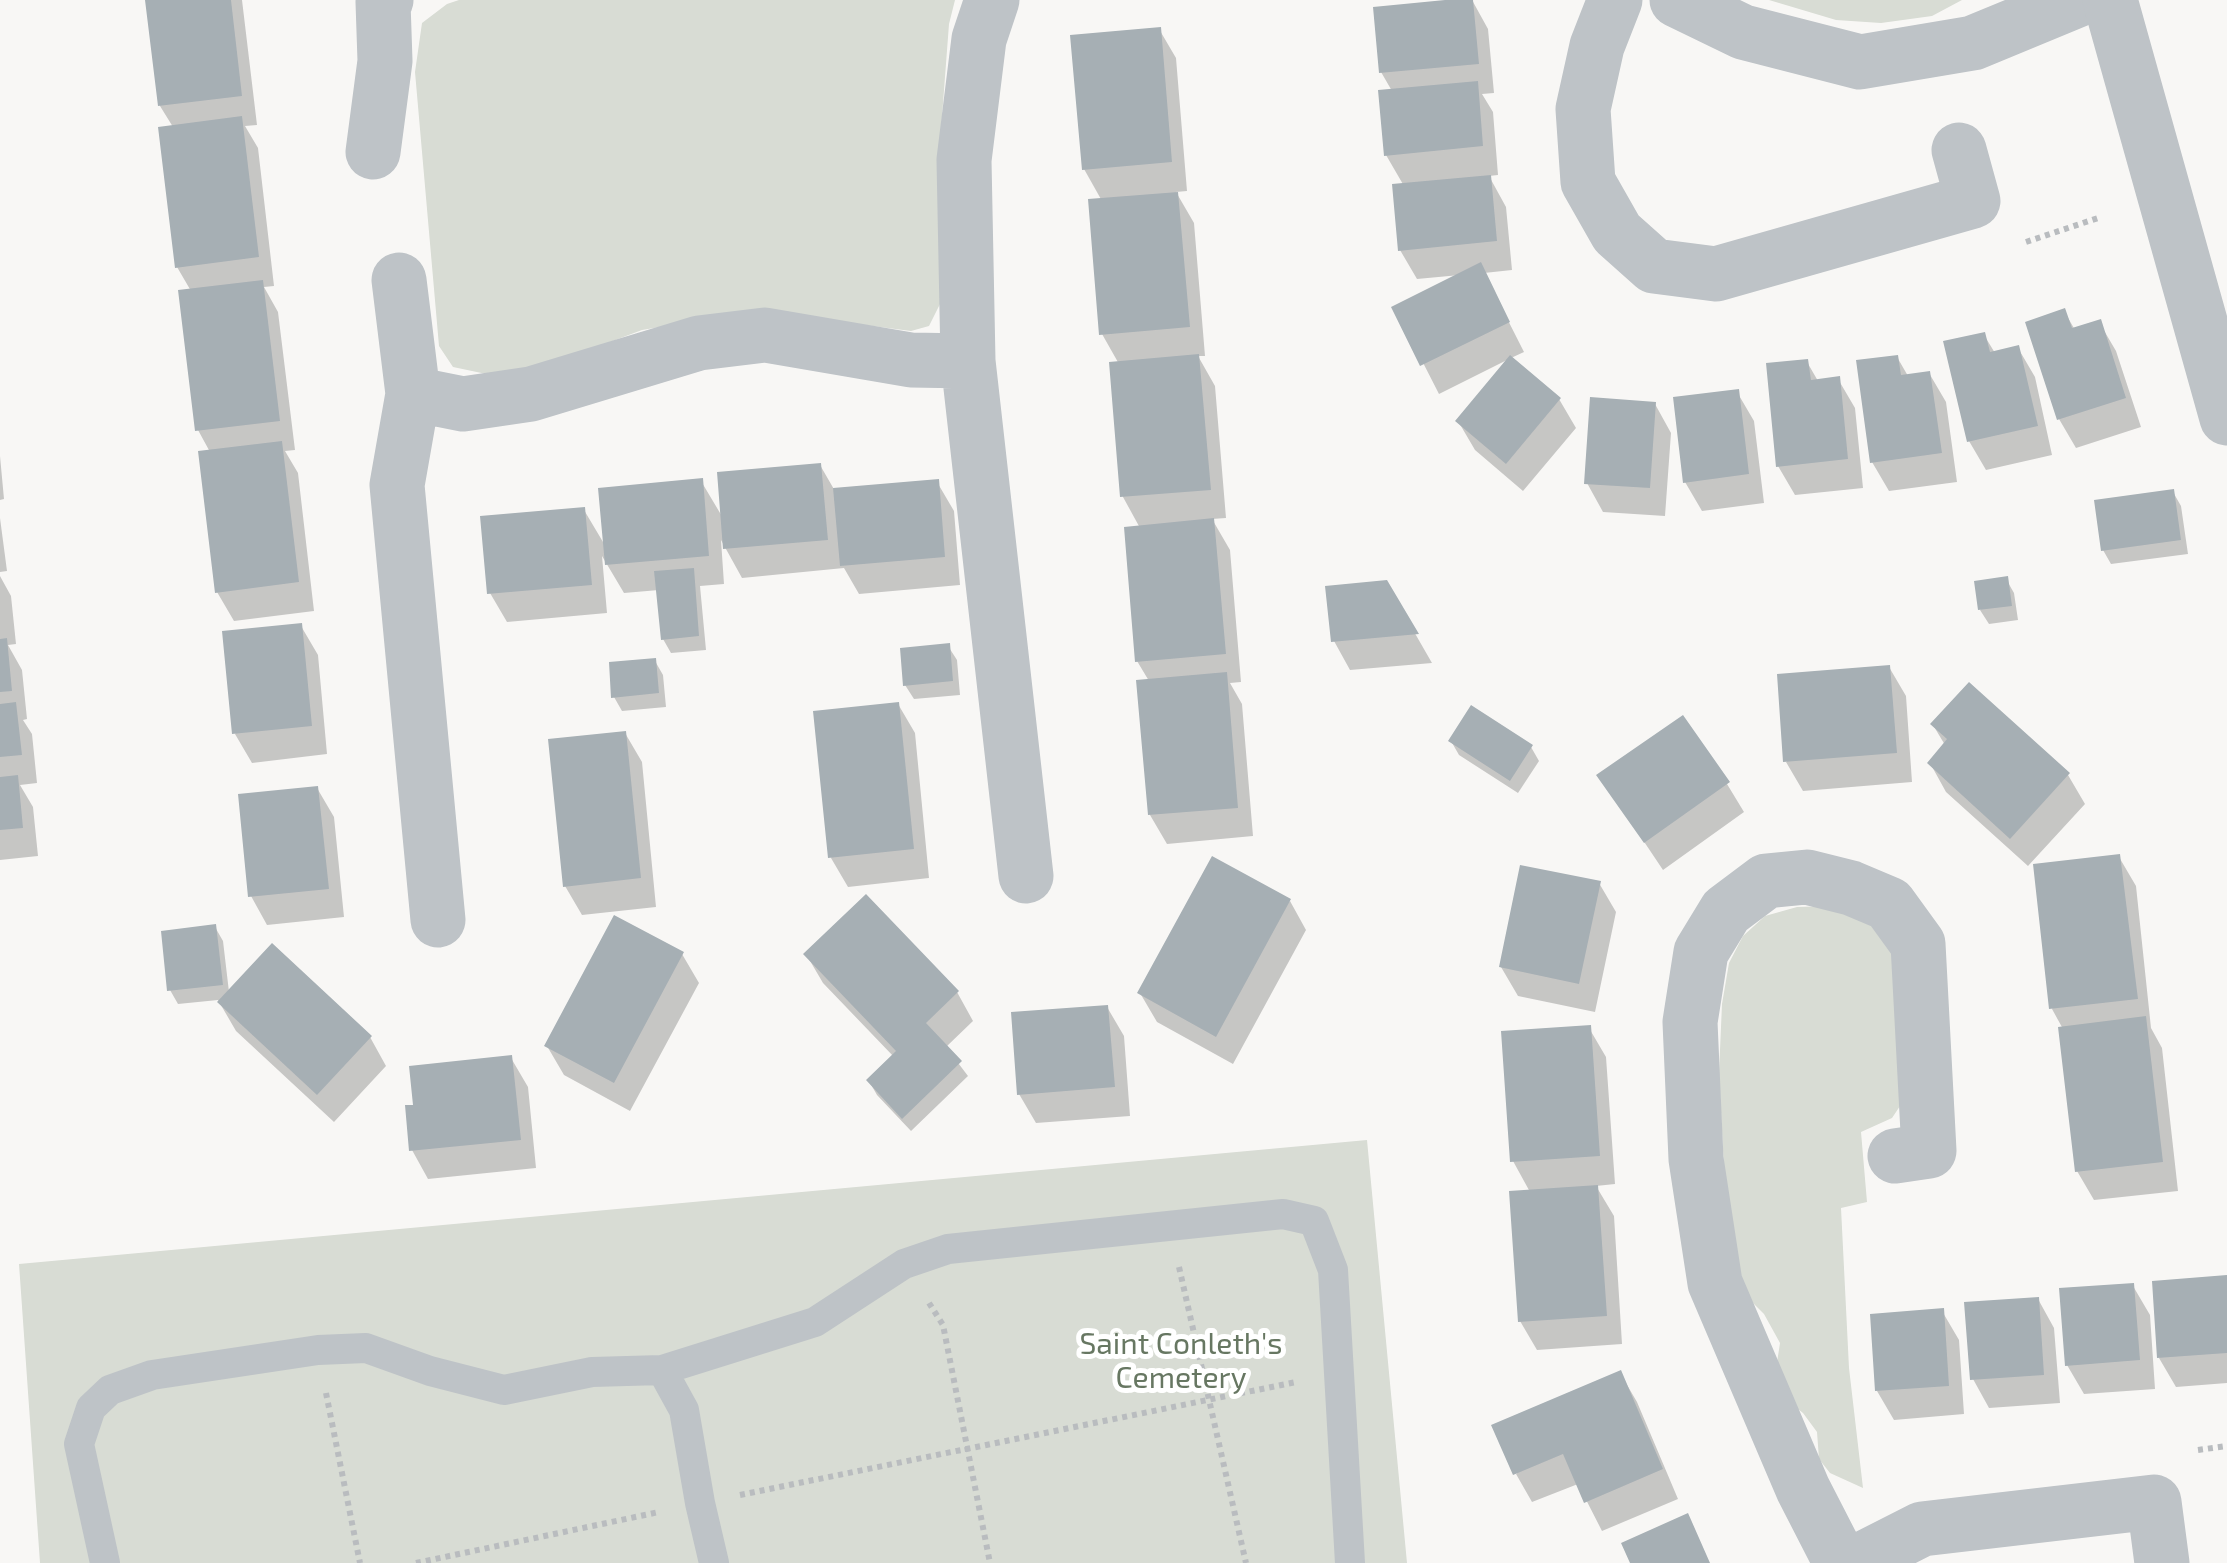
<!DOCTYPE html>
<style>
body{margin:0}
canvas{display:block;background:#f8f7f5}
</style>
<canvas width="2227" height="1563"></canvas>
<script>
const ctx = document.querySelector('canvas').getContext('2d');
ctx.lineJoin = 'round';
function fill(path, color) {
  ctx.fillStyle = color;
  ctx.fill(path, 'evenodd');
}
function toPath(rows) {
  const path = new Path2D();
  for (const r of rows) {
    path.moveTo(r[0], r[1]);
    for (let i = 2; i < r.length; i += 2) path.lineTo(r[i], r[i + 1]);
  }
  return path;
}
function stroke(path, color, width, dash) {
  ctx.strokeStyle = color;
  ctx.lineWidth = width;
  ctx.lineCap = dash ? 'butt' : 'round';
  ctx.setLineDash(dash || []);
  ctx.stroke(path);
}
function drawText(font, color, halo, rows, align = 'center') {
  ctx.font = font + ' "Exo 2",sans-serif';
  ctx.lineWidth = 10;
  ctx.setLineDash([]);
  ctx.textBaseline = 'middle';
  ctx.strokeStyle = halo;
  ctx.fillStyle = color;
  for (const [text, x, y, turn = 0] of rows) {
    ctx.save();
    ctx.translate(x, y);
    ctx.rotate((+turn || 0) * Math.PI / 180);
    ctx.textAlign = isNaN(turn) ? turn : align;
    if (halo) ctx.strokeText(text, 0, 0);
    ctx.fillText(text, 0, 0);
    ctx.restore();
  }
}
fill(toPath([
 [459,0,955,0,949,24,939,156,942,300,929,326,911,331,756,311,642,330,546,366,491,375,453,367,439,346,415,72,422,23,447,4],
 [1769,0,1962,0,1932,16,1881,23,1836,20],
 [1831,906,1868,921,1903,967,1904,1100,1892,1118,1861,1132,1867,1202,1841,1208,1849,1368,1863,1488,1830,1473,1819,1459,1817,1432,1803,1413,1788,1401,1776,1369,1780,1343,1764,1314,1747,1297,1740,1283,1725,1189,1719,1073,1722,1004,1729,963,1743,936,1765,916,1797,907],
 [1367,1140,1407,1563,40,1563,19,1264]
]), '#d8dcd4');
fill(toPath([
 [147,0,242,0,257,125,245,126,258,148,274,286,264,287,278,312,295,450,285,451,298,473,314,611,234,621,217,592,210,452,198,430,191,291,177,267,173,127,160,106],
 [1472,0,1488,29,1494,93,1482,94,1493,112,1498,175,1489,176,1506,207,1512,270,1484,273,1524,352,1511,358,1559,399,1576,428,1523,491,1475,450,1458,421,1511,358,1439,394,1395,308,1460,275,1417,279,1400,250,1404,186,1386,155,1392,91,1381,72],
 [1159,29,1176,58,1187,191,1176,192,1194,223,1205,356,1198,356,1215,386,1226,518,1212,519,1230,550,1241,682,1230,683,1242,704,1253,836,1167,844,1150,815,1149,681,1137,661,1140,528,1123,497,1119,364,1102,334,1102,201,1084,169],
 [2064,311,2075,330,2099,322,2116,351,2141,427,2076,448,2059,419],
 [1984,335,1995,353,2018,348,2035,377,2052,455,1986,470,1969,441],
 [1897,357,1908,376,1929,373,1946,402,1957,482,1889,491,1872,462],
 [1807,362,1818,381,1838,379,1855,408,1863,488,1795,495,1778,466],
 [1737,392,1754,421,1764,503,1702,511,1685,482],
 [1655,404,1671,433,1665,516,1603,512,1587,483],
 [0,456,4,499,0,500],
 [820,465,835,491,937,482,954,511,960,585,859,594,844,568,742,578,721,540,724,584,700,586,706,650,671,653,663,639,659,590,624,593,602,556,607,613,507,622,490,593,584,510,606,547,701,481,723,518],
 [2173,492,2181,506,2188,554,2111,564,2103,550],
 [0,518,7,571,0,572],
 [0,576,11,596,16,644,8,645,22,670,27,719,23,720,32,734,37,783,20,785,33,807,38,856,0,860],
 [2006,579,2014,593,2018,620,1989,624,1980,610],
 [1386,583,1432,663,1350,670,1334,641],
 [301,626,318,655,327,754,252,763,235,734],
 [948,646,957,660,960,695,914,699,905,685],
 [655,661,663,675,666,707,622,711,614,697],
 [1889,667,1906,696,1912,782,1803,791,1786,762],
 [1969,685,2068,775,2085,804,2028,866,1946,792,1930,763,1945,745,1933,725],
 [898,704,915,733,929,878,848,887,831,858],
 [625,733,642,762,656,907,582,915,565,886],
 [1451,741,1531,747,1539,761,1518,793,1459,755],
 [1600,776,1727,784,1744,812,1663,870],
 [317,788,334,817,344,917,267,925,251,896],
 [2119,857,2136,886,2151,1028,2162,1048,2178,1191,2094,1200,2077,1171,2063,1029,2052,1009],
 [1599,883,1616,912,1595,1012,1518,996,1501,967],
 [1290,901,1306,930,1233,1064,1157,1022,1140,993],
 [215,927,223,941,229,992,370,1037,386,1066,334,1122,236,1031,218,1000,178,1004,170,990],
 [682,954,699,983,630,1111,564,1075,547,1046],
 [806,954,957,992,973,1021,946,1047,968,1076,911,1131,877,1095,869,1081,894,1057,823,983],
 [1107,1007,1124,1036,1130,1116,1036,1123,1019,1094],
 [1589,1028,1606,1057,1615,1184,1596,1186,1614,1216,1622,1344,1537,1350,1520,1321,1530,1192,1513,1161],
 [511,1058,528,1087,536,1168,428,1179,412,1150],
 [2227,1281,2227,1383,2176,1387,2159,1358],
 [2133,1286,2150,1315,2155,1389,2084,1394,2067,1365],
 [2038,1299,2054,1328,2060,1403,1989,1408,1973,1379],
 [1942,1311,1959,1340,1964,1414,1894,1420,1877,1391],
 [1620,1373,1637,1402,1678,1499,1602,1531,1578,1484,1532,1502,1516,1474]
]), '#0003');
fill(toPath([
 [145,0,231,0,242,96,158,106],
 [1445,0,1473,0,1479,64,1379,73,1373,7],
 [1161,27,1172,162,1082,170,1070,35],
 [1478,81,1483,146,1384,156,1378,90],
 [242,116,259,257,175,268,158,127],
 [1491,175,1497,241,1398,251,1392,184],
 [1178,192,1190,327,1099,335,1088,199],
 [1481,262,1510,322,1420,366,1391,307],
 [263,280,280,421,195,431,178,290],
 [2065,308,2072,328,2101,319,2126,398,2057,420,2025,322],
 [1985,332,1990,352,2019,345,2038,426,1967,442,1943,341],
 [1199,354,1211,490,1120,497,1109,362],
 [1510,355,1561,398,1506,464,1455,421],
 [1898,355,1901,375,1930,371,1942,453,1870,463,1856,360],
 [1808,359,1811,380,1840,376,1848,459,1776,467,1766,363],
 [1739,389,1749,474,1683,483,1673,397],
 [1590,397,1656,402,1650,488,1584,484],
 [282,441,299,582,215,593,198,451],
 [821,463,828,540,723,549,717,472],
 [703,478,709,556,605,565,598,488],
 [939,479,945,557,840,566,833,488],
 [2174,489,2181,540,2101,551,2094,500],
 [585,507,592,585,487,594,480,516],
 [1214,518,1226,654,1135,662,1124,527],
 [694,568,699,636,661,640,654,571],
 [2008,576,2012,606,1978,610,1974,581],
 [1387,580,1419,634,1331,642,1325,586],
 [302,623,312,726,232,734,222,631],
 [7,638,12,691,0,692,0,639],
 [950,643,953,681,903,686,900,648],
 [656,658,659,693,611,698,609,662],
 [1890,665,1897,753,1783,762,1777,674],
 [1227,672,1238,808,1148,815,1136,680],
 [1969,682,2070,773,2010,839,1927,763,1947,739,1930,724],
 [16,702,22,755,0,757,0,704],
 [899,702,914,849,828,858,813,711],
 [1471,705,1533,745,1510,781,1448,741],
 [1683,715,1730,782,1644,843,1596,775],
 [626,731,641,878,563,887,548,739],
 [18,775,23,828,0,830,0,777],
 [318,786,329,889,248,897,238,794],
 [2120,854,2138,999,2049,1009,2033,864],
 [1212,856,1291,899,1216,1037,1137,993],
 [1520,865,1601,881,1579,984,1499,967],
 [866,894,959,991,926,1023,962,1061,902,1119,866,1080,896,1051,803,954],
 [614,915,684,952,614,1083,544,1046],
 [216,924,223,985,167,991,161,931],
 [272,943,372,1036,317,1095,217,1002],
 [1108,1005,1115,1087,1017,1095,1011,1012],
 [2146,1016,2163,1162,2075,1172,2058,1027],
 [1591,1025,1600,1156,1510,1162,1501,1031],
 [512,1055,521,1140,409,1151,405,1105,413,1105,409,1066],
 [1598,1185,1607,1316,1518,1322,1509,1191],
 [2227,1275,2227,1353,2157,1358,2152,1281],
 [2134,1283,2140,1360,2065,1366,2059,1288],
 [2039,1297,2044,1375,1970,1380,1964,1302],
 [1944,1308,1949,1386,1875,1391,1870,1314],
 [1621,1370,1663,1469,1584,1503,1563,1454,1513,1475,1491,1425],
 [1688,1513,1710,1563,1630,1563,1621,1543]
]), '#a6afb4');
stroke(toPath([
 [2026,242,2101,217],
 [1179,1267,1246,1563],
 [929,1303,943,1325,990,1563],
 [326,1393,360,1563],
 [2198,1450,2227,1446],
 [740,1495,1296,1382],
 [416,1563,659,1512]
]), '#b9bcbf', 6, [5, 5]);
stroke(toPath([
 [662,1370,684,1410,700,1503,714,1563],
 [105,1563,79,1444,91,1408,110,1390,152,1375,318,1350,366,1348,430,1371,504,1390,592,1372,662,1370,815,1322,904,1264,948,1249,1283,1214,1314,1221,1333,1270,1350,1563]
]), '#bec3c7', 30);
stroke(toPath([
 [992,0,979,39,964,160,968,361,1026,876],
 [1615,0,1597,46,1583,109,1588,182,1617,233,1654,266,1716,274,1973,201,1959,150],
 [1677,0,1743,32,1860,62,1973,43,2077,0],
 [373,152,385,61,383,2,386,0],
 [399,280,413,394,397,485,438,920],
 [413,394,463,404,531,394,699,343,765,335,911,360,968,361],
 [1841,1563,1803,1489,1715,1283,1696,1159,1690,1022,1701,952,1726,911,1766,881,1807,877,1851,888,1889,904,1918,944,1929,1151,1895,1156],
 [1855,1563,1922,1529,2154,1502,2162,1563]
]), '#bec3c7', 55);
stroke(toPath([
 [2110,0,2227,418]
]), '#bec3c7', 55);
drawText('30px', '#677762', '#fff', [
 ["Saint Conleth's",1181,1344],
 ["Cemetery",1181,1378]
]);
</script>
